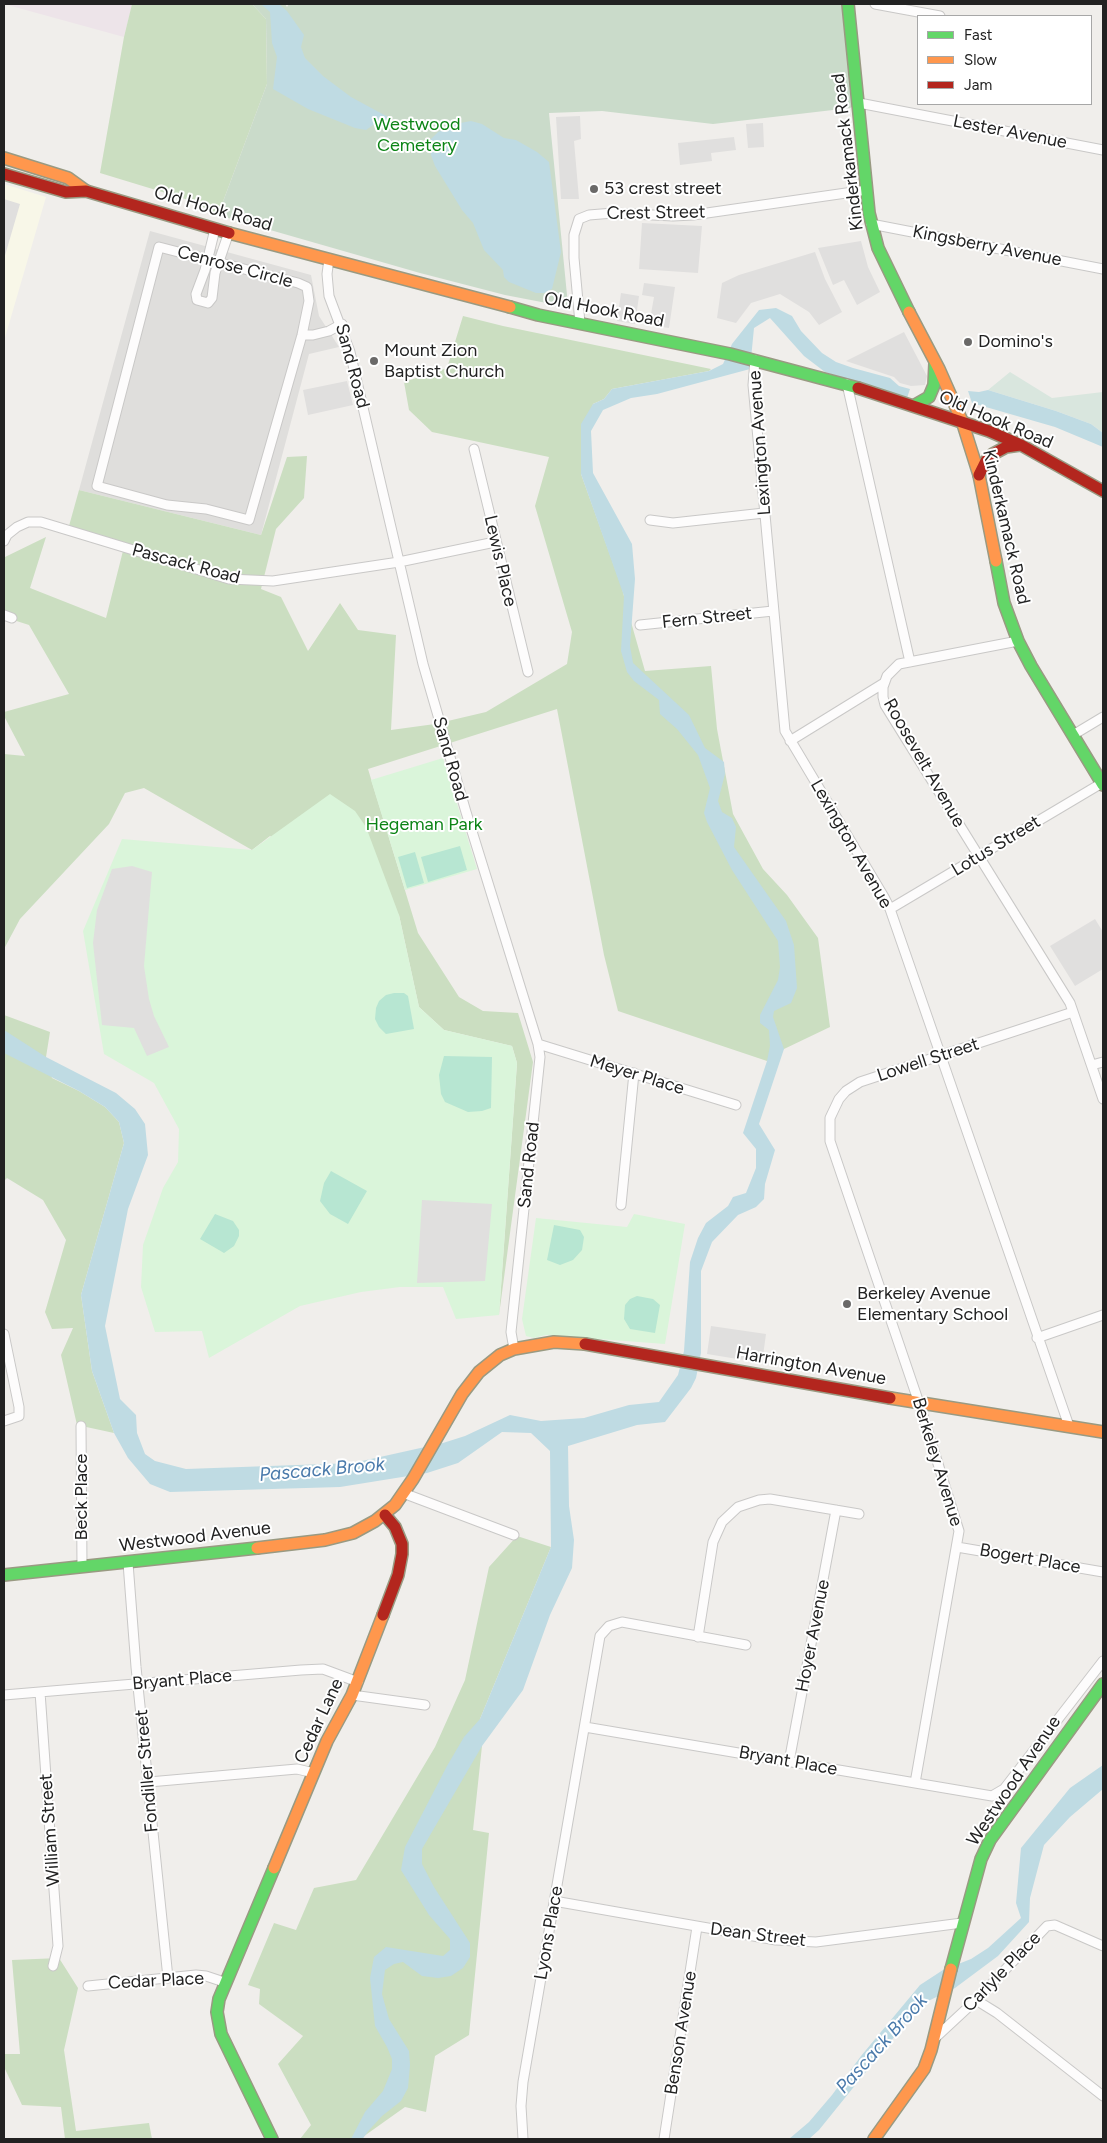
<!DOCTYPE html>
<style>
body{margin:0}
#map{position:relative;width:1107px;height:2143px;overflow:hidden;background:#f0eeeb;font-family:Figtree,sans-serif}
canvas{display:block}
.frame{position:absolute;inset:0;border:5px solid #222;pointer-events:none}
.legend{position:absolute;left:917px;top:15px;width:175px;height:90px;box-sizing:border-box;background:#fff;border:1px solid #a7a7a7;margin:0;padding:6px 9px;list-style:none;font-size:15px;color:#222}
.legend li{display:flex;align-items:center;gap:10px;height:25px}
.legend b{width:25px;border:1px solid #a7a7a7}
</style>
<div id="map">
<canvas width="1107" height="2143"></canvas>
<div class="frame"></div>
<ul class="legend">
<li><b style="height:6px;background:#63d668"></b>Fast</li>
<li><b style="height:6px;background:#ff974d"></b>Slow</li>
<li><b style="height:6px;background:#b3261e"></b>Jam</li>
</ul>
</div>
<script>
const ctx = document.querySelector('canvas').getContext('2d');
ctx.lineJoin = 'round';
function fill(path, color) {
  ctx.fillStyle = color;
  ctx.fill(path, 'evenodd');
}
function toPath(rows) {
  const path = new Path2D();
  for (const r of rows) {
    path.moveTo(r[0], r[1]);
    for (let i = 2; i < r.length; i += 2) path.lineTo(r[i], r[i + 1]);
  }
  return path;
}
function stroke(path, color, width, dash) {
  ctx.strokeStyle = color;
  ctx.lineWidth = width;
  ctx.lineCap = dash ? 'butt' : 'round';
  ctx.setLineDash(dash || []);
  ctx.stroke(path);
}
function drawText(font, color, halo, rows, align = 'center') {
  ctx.font = font + ' Figtree,sans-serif';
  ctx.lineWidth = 4;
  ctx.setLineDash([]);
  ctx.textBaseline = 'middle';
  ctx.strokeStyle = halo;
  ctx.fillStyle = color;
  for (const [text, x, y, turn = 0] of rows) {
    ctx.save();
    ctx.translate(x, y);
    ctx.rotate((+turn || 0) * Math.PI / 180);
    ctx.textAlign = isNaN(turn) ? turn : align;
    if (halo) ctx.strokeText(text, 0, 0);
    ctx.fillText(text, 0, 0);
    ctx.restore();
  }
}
fill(toPath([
 [150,231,311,275,319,316,339,347,309,354,261,535,79,490]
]), '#dfdedc');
fill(toPath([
 [4,4,132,4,124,37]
]), '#ede4e9');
fill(toPath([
 [4,184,46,197,4,341]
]), '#f8f7e8');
fill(toPath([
 [132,4,252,4,266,19,267,84,218,215,192,201,100,173,124,37],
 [463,316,503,326,711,369,709,371,612,389,604,399,593,404,581,474,622,588,624,596,624,623,629,615,645,671,711,666,717,729,733,814,763,869,787,895,818,938,830,1027,784,1049,767,1061,618,1011,604,955,557,709,368,769,418,933,459,997,483,1011,518,1013,533,1062,499,1315,517,1063,512,1046,444,1030,419,1007,399,915,270,836,252,850,144,788,125,793,109,824,20,919,4,949,4,754,25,756,4,716,4,712,69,694,29,625,4,617,4,561,5,557,46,537,30,588,106,618,125,543,69,526,79,490,261,535,287,457,307,456,304,498,276,529,261,589,281,597,308,651,340,603,358,630,396,635,391,730,435,724,486,712,567,664,572,632,535,506,549,457,432,432,409,410,404,382,447,368],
 [4,1015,50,1032,46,1057,52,1078,79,1091,105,1107,119,1122,124,1143,81,1295,92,1371,114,1433,77,1425,61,1355,73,1328,52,1329,45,1312,66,1240,43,1200,7,1178,4,1181],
 [517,1536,551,1547,480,1719,482,1746,473,1830,489,1833,469,2035,435,2056,426,2112,405,2107,360,2139,300,2139,311,2125,278,2064,303,2036,259,2004,260,1989,248,1985,274,1923,296,1930,314,1888,356,1880,435,1747,465,1680,489,1567],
 [59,1958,78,1988,64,2050,76,2131,149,2123,152,2139,65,2139,61,2107,22,2105,5,2069,4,2054,20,2054,12,1960]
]), '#cbdec1');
fill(toPath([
 [1010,372,1052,398,1103,392,1103,433,1091,424,1056,411,988,390]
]), '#d9e6de');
fill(toPath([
 [252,4,285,4,287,7,289,4,848,4,859,103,850,108,713,124,602,111,549,113,568,305,557,305,505,295,420,273,218,215,267,84,266,19]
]), '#cadbca');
fill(toPath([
 [443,758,477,869,405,890,371,780],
 [330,794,355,811,366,827,399,915,419,1007,444,1030,512,1046,517,1063,499,1315,456,1319,443,1287,400,1287,361,1292,300,1306,209,1358,202,1331,155,1332,141,1287,143,1245,163,1188,178,1162,179,1129,154,1083,104,1054,83,931,122,839,252,850],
 [634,1214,685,1224,665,1344,546,1335,534,1338,526,1336,522,1319,536,1218,627,1227]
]), '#daf5da');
fill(toPath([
 [460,846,467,870,428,882,421,857],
 [415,852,424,883,407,888,398,857],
 [394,993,404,993,408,996,414,1029,386,1034,379,1027,375,1019,376,1008,379,1001,386,995],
 [444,1056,492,1057,491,1108,482,1111,468,1112,445,1102,441,1094,439,1075],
 [331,1171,367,1191,348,1224,330,1214,320,1201,324,1183],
 [215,1214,233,1221,239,1230,239,1236,234,1246,224,1253,200,1239],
 [554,1225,580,1230,584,1237,582,1250,573,1260,560,1265,547,1260],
 [637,1296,653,1299,660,1305,655,1333,630,1329,624,1319,625,1305,630,1299]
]), '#b7e6d2');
fill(toPath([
 [580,116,581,139,574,141,579,199,561,199,556,117],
 [763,123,764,147,748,148,746,124],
 [734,137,736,150,711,153,712,161,680,165,678,143],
 [4,199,20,204,4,259],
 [642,223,702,226,698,273,639,269],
 [861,241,868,267,880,292,857,305,844,280,833,285,818,248],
 [815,252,825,279,842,312,819,325,809,312,780,294,751,303,736,323,717,318,722,283,739,275],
 [644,283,675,287,669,328,649,325,654,297,642,295],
 [621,293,639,296,635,324,617,321],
 [904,332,927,376,925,385,911,386,900,383,894,377,846,361],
 [347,381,353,405,308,415,303,390],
 [132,866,152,872,144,966,149,999,154,1016,169,1047,147,1056,134,1028,102,1025,93,943,97,910,112,869],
 [1095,919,1103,932,1103,969,1075,986,1050,946],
 [422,1200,492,1204,485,1281,417,1283],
 [711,1326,766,1334,762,1363,707,1354]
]), '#e0dfde');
fill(toPath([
 [261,4,279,4,287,11,304,35,301,47,305,58,323,76,351,97,388,117,385,123,378,126,373,125,366,130,355,128,308,109,273,89,277,57,272,43,270,12],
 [471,121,482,124,504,138,516,140,537,152,549,162,561,252,552,289,544,293,536,293,509,282,504,277,503,270,484,250,473,223,462,210,435,166,431,155,429,141,438,132,455,124],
 [776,308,792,316,801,331,822,353,836,362,853,368,890,378,899,386,910,389,907,398,825,372,804,356,770,318,754,328,750,369,657,394,631,398,603,410,591,431,593,473,632,544,635,579,630,646,633,663,689,715,705,748,724,762,725,774,718,801,722,812,732,818,736,827,734,847,786,921,794,945,797,988,791,1003,774,1011,773,1017,784,1049,759,1124,775,1150,765,1184,764,1199,756,1207,738,1215,712,1242,701,1271,701,1353,696,1378,691,1388,665,1422,637,1425,568,1446,569,1506,574,1540,572,1568,550,1615,523,1690,482,1746,422,1849,422,1864,434,1887,470,1943,470,1957,463,1968,451,1976,438,1978,422,1976,403,1962,394,1964,385,1970,382,1994,389,2019,409,2051,410,2065,408,2088,401,2101,382,2116,361,2139,351,2139,365,2112,383,2091,392,2069,392,2059,387,2047,375,2026,370,1978,374,1957,386,1947,443,1956,450,1950,450,1939,429,1915,401,1870,405,1847,447,1766,464,1737,480,1719,551,1547,550,1451,531,1433,502,1432,458,1463,427,1473,340,1487,170,1492,150,1484,128,1458,114,1433,92,1371,81,1295,124,1143,119,1122,105,1107,79,1091,4,1053,4,1030,46,1057,116,1093,135,1109,145,1124,148,1155,128,1209,105,1326,120,1399,136,1415,137,1433,145,1454,155,1461,186,1469,353,1463,443,1443,465,1436,510,1415,541,1421,584,1418,629,1405,659,1402,678,1375,684,1351,690,1262,698,1238,706,1223,728,1206,733,1197,746,1193,756,1168,756,1149,743,1133,767,1061,770,1046,769,1030,760,1023,760,1015,778,980,780,967,778,941,732,870,707,822,704,813,710,788,698,755,677,729,660,714,659,700,634,681,627,672,621,651,624,596,581,474,581,424,593,404,604,399,612,389,709,371,723,364,732,344,759,310],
 [988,390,1056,411,1091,424,1103,433,1103,447,1055,427,972,403,968,391,979,392],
 [1103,1765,1103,1789,1070,1817,1044,1845,1030,1898,1029,1922,998,1956,955,1988,920,2005,819,2130,809,2139,789,2139,809,2122,832,2095,861,2056,920,1985,943,1970,971,1959,988,1948,1021,1918,1016,1903,1021,1848,1070,1788]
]), '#bfdbe3');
stroke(toPath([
 [361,2139,366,2132]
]), '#bfdbe3', 2.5);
const street = toPath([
 [875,4,940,16],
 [859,103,1103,150],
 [871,224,1103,269],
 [215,229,205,270,196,294,197,300,208,303,212,298,215,273,229,232],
 [159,247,298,283,307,287,309,301,302,335,249,520,206,509,167,505,97,486,159,247],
 [329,259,327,274,329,296,350,352,423,664,466,812,538,1044,540,1057,511,1332,514,1349],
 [580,323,574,258,574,235,579,219,589,215,613,213,673,216,693,215,867,190],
 [302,335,313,335,329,331,342,324],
 [755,360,753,385,785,731,884,897,890,909,1069,1426],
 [847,384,910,662],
 [474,449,528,672],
 [650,520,673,523,764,513],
 [4,541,7,535,17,527,28,522,41,522,229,579,273,581,399,562,495,542],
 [4,615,12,618],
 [640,625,773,611],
 [1018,641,899,664,887,676,883,687,883,697,885,705,1070,1003,1103,1099],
 [1073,735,1103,717],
 [790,741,884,683],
 [890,909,1102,783],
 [538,1044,736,1105],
 [1092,1065,1103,1062],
 [621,1205,634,1073],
 [4,1334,19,1407,19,1416,4,1421],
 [1037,1338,1103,1315],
 [81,1426,82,1567],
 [403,1493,514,1535],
 [957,1547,1103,1572],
 [128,1563,136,1667,168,1978],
 [698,1637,713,1542,722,1522,738,1507,759,1500,770,1499,859,1514],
 [40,1692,58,1946,53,1966],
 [4,1695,301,1670,323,1669,358,1682],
 [352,1695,425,1705],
 [585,1727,992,1796,1004,1789,1103,1661],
 [789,1762,836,1510],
 [149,1782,297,1769,314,1773],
 [915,1783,959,1531,919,1403,830,1141,830,1118,839,1099,846,1091,860,1082,1073,1012],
 [554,1901,776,1940,816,1942,962,1923],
 [88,1986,196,1975,206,1976,224,1982],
 [976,2000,997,2013,1103,2096],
 [934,2039,976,2000,1047,1926,1055,1925,1103,1946],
 [523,2139,521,2106,523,2082,600,1636,609,1626,622,1622,746,1645],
 [664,2139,697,1927]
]);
const fast = toPath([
 [848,4,869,213,878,248,909,312],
 [510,307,538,315,730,354,858,388],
 [915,405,929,397,934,385,935,363],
 [996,561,1004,603,1018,641,1031,666,1103,785],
 [4,1575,257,1548],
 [951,1969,981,1859,990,1840,1103,1684],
 [272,2139,221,2034,217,2012,219,1999,274,1868]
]);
const slow = toPath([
 [4,158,68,178,86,191],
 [229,233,510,307],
 [909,312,939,369,962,421,979,475,996,561],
 [890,1398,1103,1432],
 [257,1548,325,1540,353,1533,375,1521,395,1505,413,1479,462,1394,479,1372,500,1355,514,1349,554,1342,585,1344],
 [274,1868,327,1741,352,1695,383,1615],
 [874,2139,924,2069,931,2050,951,1969]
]);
const jam = toPath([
 [4,174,66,192,86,191,229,233],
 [858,388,989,431,1021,445,1103,491],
 [979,475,986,461,993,454,1006,447,1020,445],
 [585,1344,890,1398],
 [383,1615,398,1575,402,1554,402,1544,395,1527,385,1515]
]);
stroke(street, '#c9c8c7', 11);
stroke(fast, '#999a82', 14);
stroke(slow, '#999a82', 14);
stroke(jam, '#999a82', 14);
stroke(street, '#fdfcfc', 9);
stroke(fast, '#63d668', 11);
stroke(slow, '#ff974d', 11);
stroke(jam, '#b3261e', 11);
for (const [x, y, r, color] of [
 [594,189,5,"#6a6968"],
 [968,342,5,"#6a6968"],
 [374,361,5,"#6a6968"],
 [847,1304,5,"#6a6968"]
]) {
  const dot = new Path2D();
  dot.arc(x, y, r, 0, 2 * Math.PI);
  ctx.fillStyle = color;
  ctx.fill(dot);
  stroke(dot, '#fff', 2);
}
drawText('18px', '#0c8416', '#fff', [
 ["Westwood",417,125],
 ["Cemetery",417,146],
 ["Hegeman Park",424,825]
]);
drawText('18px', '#222', '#fff', [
 ["Lester Avenue",1010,132,11],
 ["Kinderkamack Road",848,152,-97],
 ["Old Hook Road",213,209,16],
 ["Crest Street",656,213,-1],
 ["Kingsberry Avenue",987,246,11],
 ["Cenrose Circle",235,267,15],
 ["Old Hook Road",604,310,11],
 ["Sand Road",352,366,75],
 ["Old Hook Road",996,420,23],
 ["Lexington Avenue",760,443,-94],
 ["Kinderkamack Road",1006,527,77],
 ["Lewis Place",500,561,77],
 ["Pascack Road",186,564,15],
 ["Fern Street",707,618,-6],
 ["Sand Road",450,759,74],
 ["Roosevelt Avenue",924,763,60],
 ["Lexington Avenue",851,844,60],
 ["Lotus Street",996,846,-31],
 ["Lowell Street",928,1060,-18],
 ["Meyer Place",637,1075,17],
 ["Sand Road",529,1165,-84],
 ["Harrington Avenue",811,1366,10],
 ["Berkeley Avenue",937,1462,73],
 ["Beck Place",82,1497,-90],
 ["Westwood Avenue",195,1537,-7],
 ["Bogert Place",1030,1559,10],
 ["Hoyer Avenue",813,1636,-79],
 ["Bryant Place",182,1680,-5],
 ["Cedar Lane",319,1721,-65],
 ["Bryant Place",788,1761,10],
 ["Fondiller Street",147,1771,-95],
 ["Westwood Avenue",1014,1781,-56],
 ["William Street",50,1830,-94],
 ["Lyons Place",549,1933,-80],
 ["Dean Street",758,1935,7],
 ["Carlyle Place",1002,1972,-46],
 ["Cedar Place",156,1981,-3],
 ["Benson Avenue",681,2033,-81]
]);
drawText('18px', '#222', '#fff', [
 ["53 crest street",604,189],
 ["Domino's",978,342],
 ["Mount Zion",384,351],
 ["Baptist Church",384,372],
 ["Berkeley Avenue",857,1294],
 ["Elementary School",857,1315]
], 'left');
drawText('italic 19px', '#4a7aab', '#fff', [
 ["Pascack Brook",322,1470,-5],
 ["Pascack Brook",882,2044,-48]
]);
</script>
